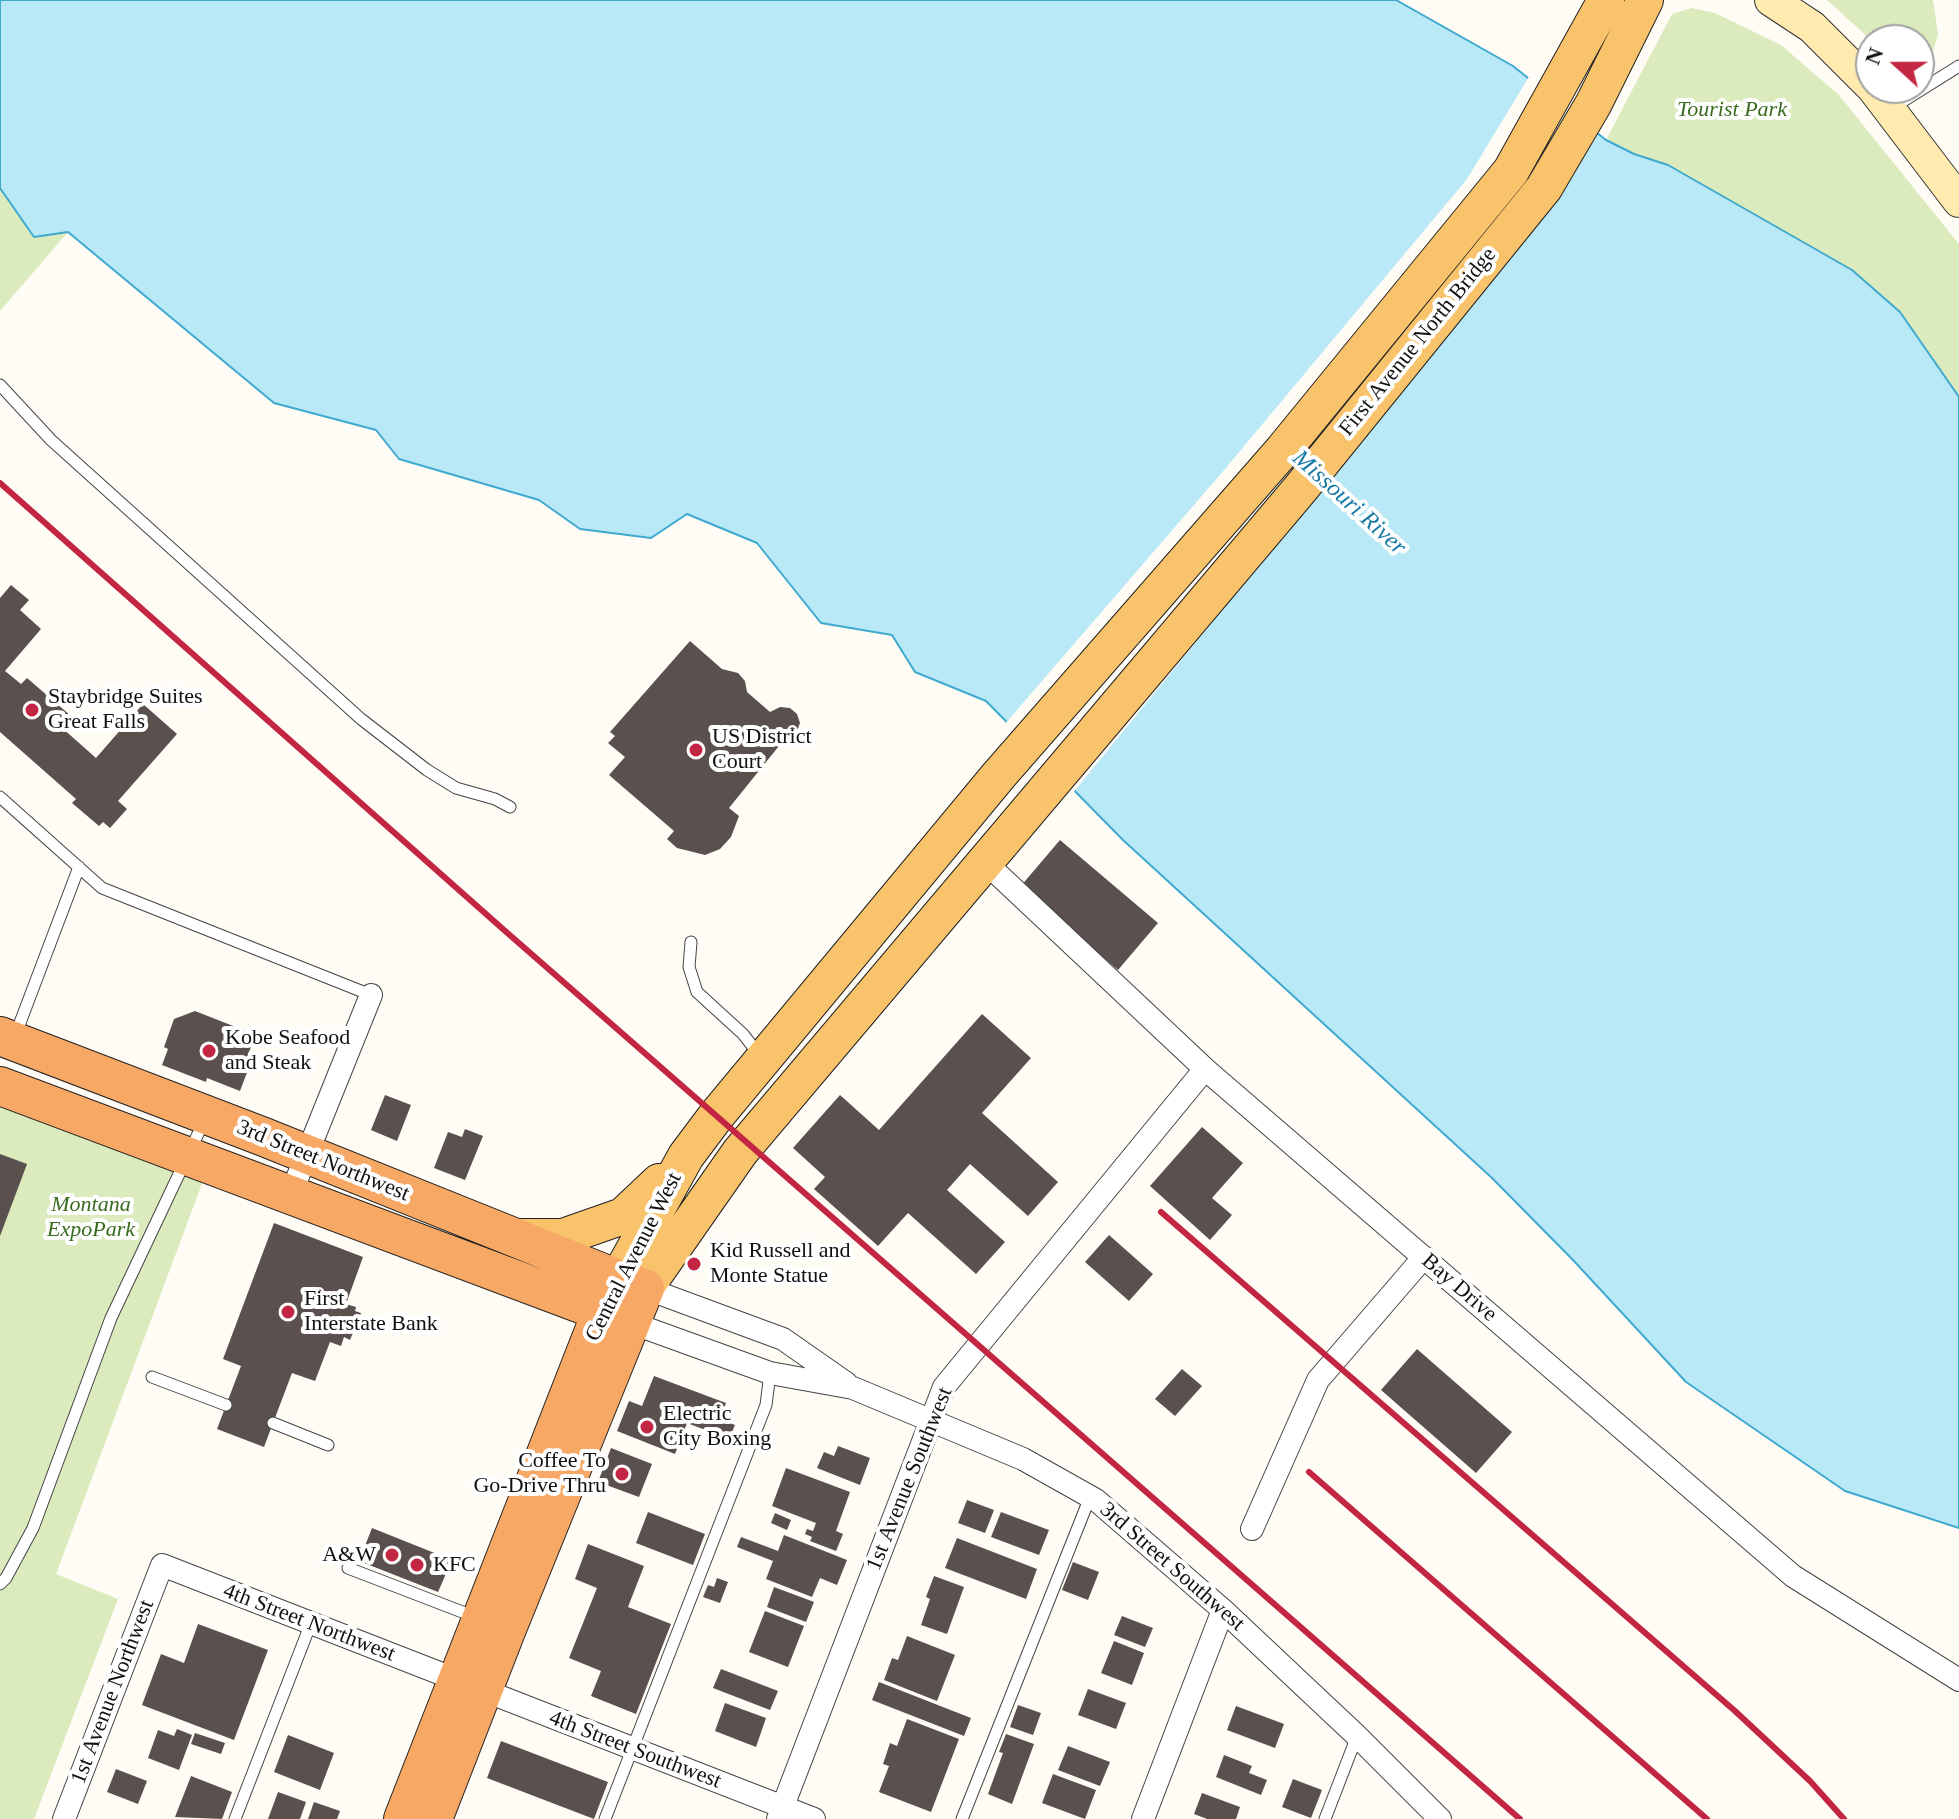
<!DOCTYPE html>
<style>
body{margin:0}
#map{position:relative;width:1959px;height:1819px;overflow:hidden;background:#fffcf5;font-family:"Times New Roman",serif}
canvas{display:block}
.north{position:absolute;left:1855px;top:24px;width:80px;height:80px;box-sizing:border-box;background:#fff;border:2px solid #a0a0a0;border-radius:50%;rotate:291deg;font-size:22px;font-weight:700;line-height:32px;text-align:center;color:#111}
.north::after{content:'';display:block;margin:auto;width:28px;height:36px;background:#c32643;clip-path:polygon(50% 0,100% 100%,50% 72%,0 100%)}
</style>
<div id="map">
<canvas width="1959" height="1819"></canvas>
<div class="north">N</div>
</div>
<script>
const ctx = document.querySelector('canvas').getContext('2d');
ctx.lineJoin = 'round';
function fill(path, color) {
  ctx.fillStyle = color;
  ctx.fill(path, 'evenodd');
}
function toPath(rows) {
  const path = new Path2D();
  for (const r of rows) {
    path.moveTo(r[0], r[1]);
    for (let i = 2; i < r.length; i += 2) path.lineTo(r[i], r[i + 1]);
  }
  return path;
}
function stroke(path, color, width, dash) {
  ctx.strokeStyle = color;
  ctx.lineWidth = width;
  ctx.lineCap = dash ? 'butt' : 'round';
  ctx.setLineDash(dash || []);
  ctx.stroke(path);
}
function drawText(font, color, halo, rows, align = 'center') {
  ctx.font = font + ' "Times New Roman",serif';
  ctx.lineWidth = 8;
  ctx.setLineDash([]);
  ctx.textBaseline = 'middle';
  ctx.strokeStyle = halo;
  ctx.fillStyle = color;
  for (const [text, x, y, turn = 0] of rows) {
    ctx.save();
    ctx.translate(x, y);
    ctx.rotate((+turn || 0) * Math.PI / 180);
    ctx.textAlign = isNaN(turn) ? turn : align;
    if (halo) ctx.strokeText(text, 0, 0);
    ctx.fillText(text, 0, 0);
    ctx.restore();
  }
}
fill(toPath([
 [1827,0,1933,0,1938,34,1933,51,1919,61,1919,40,1871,40],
 [1692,8,1715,13,1781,45,1838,94,1959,244,1959,397,1900,312,1668,165,1634,154,1606,140,1672,14],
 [0,188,34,237,68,232,0,311],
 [0,1086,209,1165,56,1574,118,1599,34,1819,0,1819]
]), '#dbebbd');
const water = toPath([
 [0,0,1396,0,1513,66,1606,140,1634,154,1668,165,1852,270,1900,312,1959,397,1959,1528,1845,1491,1686,1382,1573,1260,1492,1178,1123,840,986,701,915,672,892,635,821,623,757,543,687,514,651,538,580,529,539,500,399,459,376,430,274,403,68,232,34,237,0,188,0,0]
]);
fill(water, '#b9e8f7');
stroke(water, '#3fa9cf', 2);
fill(toPath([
 [1530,75,1600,130,1585,155,1541,220,1072,794,1004,725,1225,469,1467,179]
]), '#fffcf5');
fill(toPath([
 [11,585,29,600,20,610,41,629,5,671,21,684,27,678,71,716,61,727,96,758,143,704,177,734,118,801,127,809,110,828,103,822,99,826,72,803,76,799,0,732,0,598],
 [690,641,722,669,738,673,745,681,747,692,770,712,780,707,790,708,797,714,800,723,795,736,783,741,729,808,739,816,731,837,720,849,705,855,677,848,667,839,674,831,609,775,625,757,608,743,615,736,610,732],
 [1060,840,1158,923,1118,970,1020,887],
 [195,1011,256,1035,249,1052,254,1054,240,1091,207,1078,206,1082,162,1065,168,1049,164,1047,174,1019],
 [982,1014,1031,1058,982,1113,1058,1182,1028,1216,970,1164,947,1190,1005,1242,976,1274,908,1213,878,1246,814,1189,825,1177,793,1148,840,1095,879,1130],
 [385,1095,411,1105,397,1141,371,1130],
 [1202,1127,1243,1163,1212,1198,1232,1215,1210,1240,1150,1186],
 [465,1129,483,1136,465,1180,434,1168,448,1132,462,1137],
 [0,1154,27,1164,0,1236],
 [274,1223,363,1257,346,1304,356,1307,355,1311,361,1313,350,1340,344,1337,341,1346,330,1342,315,1381,292,1373,264,1447,217,1429,241,1366,223,1359],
 [1109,1235,1153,1274,1129,1301,1085,1262],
 [1417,1349,1512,1432,1476,1473,1381,1390],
 [1182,1369,1202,1386,1175,1416,1155,1399],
 [654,1376,726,1403,720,1419,735,1425,729,1439,687,1423,675,1454,617,1431,629,1401,642,1406],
 [838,1446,870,1458,860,1485,817,1468,824,1452,834,1456],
 [611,1448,652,1464,639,1497,598,1482],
 [786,1468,850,1492,836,1531,843,1534,836,1551,810,1541,812,1537,805,1534,807,1529,813,1531,816,1523,772,1506],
 [967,1500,994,1510,985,1533,958,1523],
 [648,1512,705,1534,693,1565,636,1543],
 [1001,1512,1049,1530,1039,1555,991,1537],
 [775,1513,791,1520,787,1530,771,1523],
 [372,1528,452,1560,438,1592,359,1561],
 [784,1535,847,1560,837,1585,820,1578,812,1597,766,1579,773,1561,737,1547,741,1537,778,1551],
 [957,1538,1037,1569,1026,1599,945,1568],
 [588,1544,644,1566,628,1607,671,1624,636,1714,591,1696,601,1671,569,1658,597,1588,575,1579],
 [1073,1562,1099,1572,1088,1600,1062,1590],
 [934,1576,964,1587,947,1634,921,1625,930,1599,926,1597],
 [717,1578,728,1582,720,1603,703,1597,708,1585,714,1587],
 [774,1587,814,1602,806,1622,767,1607],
 [765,1611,804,1626,788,1667,749,1652],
 [1122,1616,1153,1628,1145,1647,1114,1635],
 [198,1624,268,1650,234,1740,142,1705,161,1654,184,1663],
 [907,1636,955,1655,937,1701,884,1680,892,1658,898,1660],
 [1114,1641,1144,1653,1132,1685,1101,1673],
 [721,1669,778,1691,770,1710,713,1688],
 [879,1682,971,1718,964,1736,872,1700],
 [1088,1689,1126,1703,1116,1729,1078,1715],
 [725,1703,766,1718,756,1747,715,1731],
 [1018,1705,1041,1713,1033,1735,1010,1727],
 [1236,1706,1284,1724,1275,1748,1227,1730],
 [907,1719,959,1739,931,1812,879,1792,889,1766,883,1764,890,1743,897,1746],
 [177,1729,192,1735,179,1770,148,1758,158,1730,174,1736],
 [195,1733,225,1743,221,1754,191,1744],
 [1006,1734,1034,1744,1012,1804,988,1794,1003,1753,999,1752],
 [288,1735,334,1753,320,1790,274,1772],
 [501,1741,608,1782,594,1819,487,1778],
 [1068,1746,1110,1762,1100,1786,1058,1770],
 [1224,1755,1252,1766,1249,1773,1267,1780,1261,1795,1216,1777],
 [116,1769,147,1781,138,1804,107,1792],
 [1053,1774,1096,1790,1085,1819,1042,1803],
 [191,1776,232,1792,222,1819,175,1817],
 [1293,1779,1322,1790,1311,1818,1282,1807],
 [278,1792,306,1802,300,1819,268,1819],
 [1202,1793,1240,1807,1236,1819,1207,1819,1194,1814],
 [314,1802,340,1811,337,1819,308,1819]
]), '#5a504d');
const service = toPath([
 [1892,108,1959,66],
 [0,385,51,440,361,719,427,770,456,788,495,799,510,807],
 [0,797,102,888,371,995],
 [691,942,689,967,697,992,743,1034,760,1056],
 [15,1036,79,867],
 [152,1377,226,1405],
 [273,1423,328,1445],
 [348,1568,478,1618],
 [0,1584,6,1578,33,1528,111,1318,205,1119],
 [235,1819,311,1623],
 [605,1819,766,1405,770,1373],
 [962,1819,1090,1497],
 [1325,1819,1357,1736]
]);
const minor = toPath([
 [986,863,1205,1069,1793,1576,1959,1680],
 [290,1196,371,995],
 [645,1288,783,1339,846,1383],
 [629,1322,770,1373,853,1388,1023,1459,1096,1500,1223,1610,1357,1736,1440,1819],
 [1252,1529,1318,1380,1424,1257],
 [64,1819,162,1565,814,1819],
 [778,1819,944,1387,1205,1069],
 [1143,1819,1223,1610]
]);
const secondary = toPath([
 [1771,0,1812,27,1871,86],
 [1873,88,1959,201]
]);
const primary = toPath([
 [515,1237,563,1237,623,1216,659,1182],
 [618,1279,686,1156,716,1116,999,775,1283,450,1511,171,1606,0],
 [645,1288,740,1152,1301,488,1544,188,1594,103,1645,0]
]);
const trunk = toPath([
 [0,1036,264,1137,618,1279,645,1288,506,1631,433,1819],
 [0,1086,629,1322],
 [403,1819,601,1313,613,1289]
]);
stroke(service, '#444', 13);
stroke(minor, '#444', 24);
stroke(secondary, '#333', 34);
stroke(primary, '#222', 38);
stroke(trunk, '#222', 40);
stroke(service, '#fff', 11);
stroke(minor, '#fff', 22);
stroke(secondary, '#ffebb0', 32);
stroke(primary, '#f9c36b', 36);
stroke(trunk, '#f7a864', 38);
stroke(toPath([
 [0,483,504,930,1520,1819],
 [1161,1212,1735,1711,1810,1781,1844,1819],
 [1309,1472,1707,1819]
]), '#c32643', 6);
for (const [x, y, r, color] of [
 [32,710,8,"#c32643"],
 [696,750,8,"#c32643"],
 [209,1051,8,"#c32643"],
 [694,1264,8,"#c32643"],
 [288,1312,8,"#c32643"],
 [647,1427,8,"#c32643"],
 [622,1474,8,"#c32643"],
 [392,1555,8,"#c32643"],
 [417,1565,8,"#c32643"]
]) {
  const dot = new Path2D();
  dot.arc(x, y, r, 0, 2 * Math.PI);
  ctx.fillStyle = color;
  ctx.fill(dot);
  stroke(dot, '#fff', 3);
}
drawText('italic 22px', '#396b1f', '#fff', [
 ["Tourist Park",1732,110],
 ["Montana",91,1205],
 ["ExpoPark",91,1230]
]);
drawText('22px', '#111', '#fff', [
 ["First Avenue North Bridge",1418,342,-51],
 ["3rd Street Northwest",323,1161,22],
 ["Central Avenue West",634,1257,-63],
 ["Bay Drive",1459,1288,41],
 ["1st Avenue Southwest",910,1479,-68],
 ["3rd Street Southwest",1172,1567,41],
 ["4th Street Northwest",309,1623,21],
 ["1st Avenue Northwest",113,1692,-69],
 ["4th Street Southwest",635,1750,21]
]);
drawText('22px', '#111', '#fff', [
 ["Staybridge Suites",48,697],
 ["Great Falls",48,722],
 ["US District",712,737],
 ["Court",712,762],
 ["Kobe Seafood",225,1038],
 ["and Steak",225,1063],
 ["Kid Russell and",710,1251],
 ["Monte Statue",710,1276],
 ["First",304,1299],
 ["Interstate Bank",304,1324],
 ["Electric",663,1414],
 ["City Boxing",663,1439],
 ["Coffee To",606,1461,"right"],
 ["Go-Drive Thru",606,1486,"right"],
 ["A&W",376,1555,"right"],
 ["KFC",433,1565]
], 'left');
drawText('italic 24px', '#177aa5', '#fff', [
 ["Missouri River",1349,503,42]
]);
</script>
